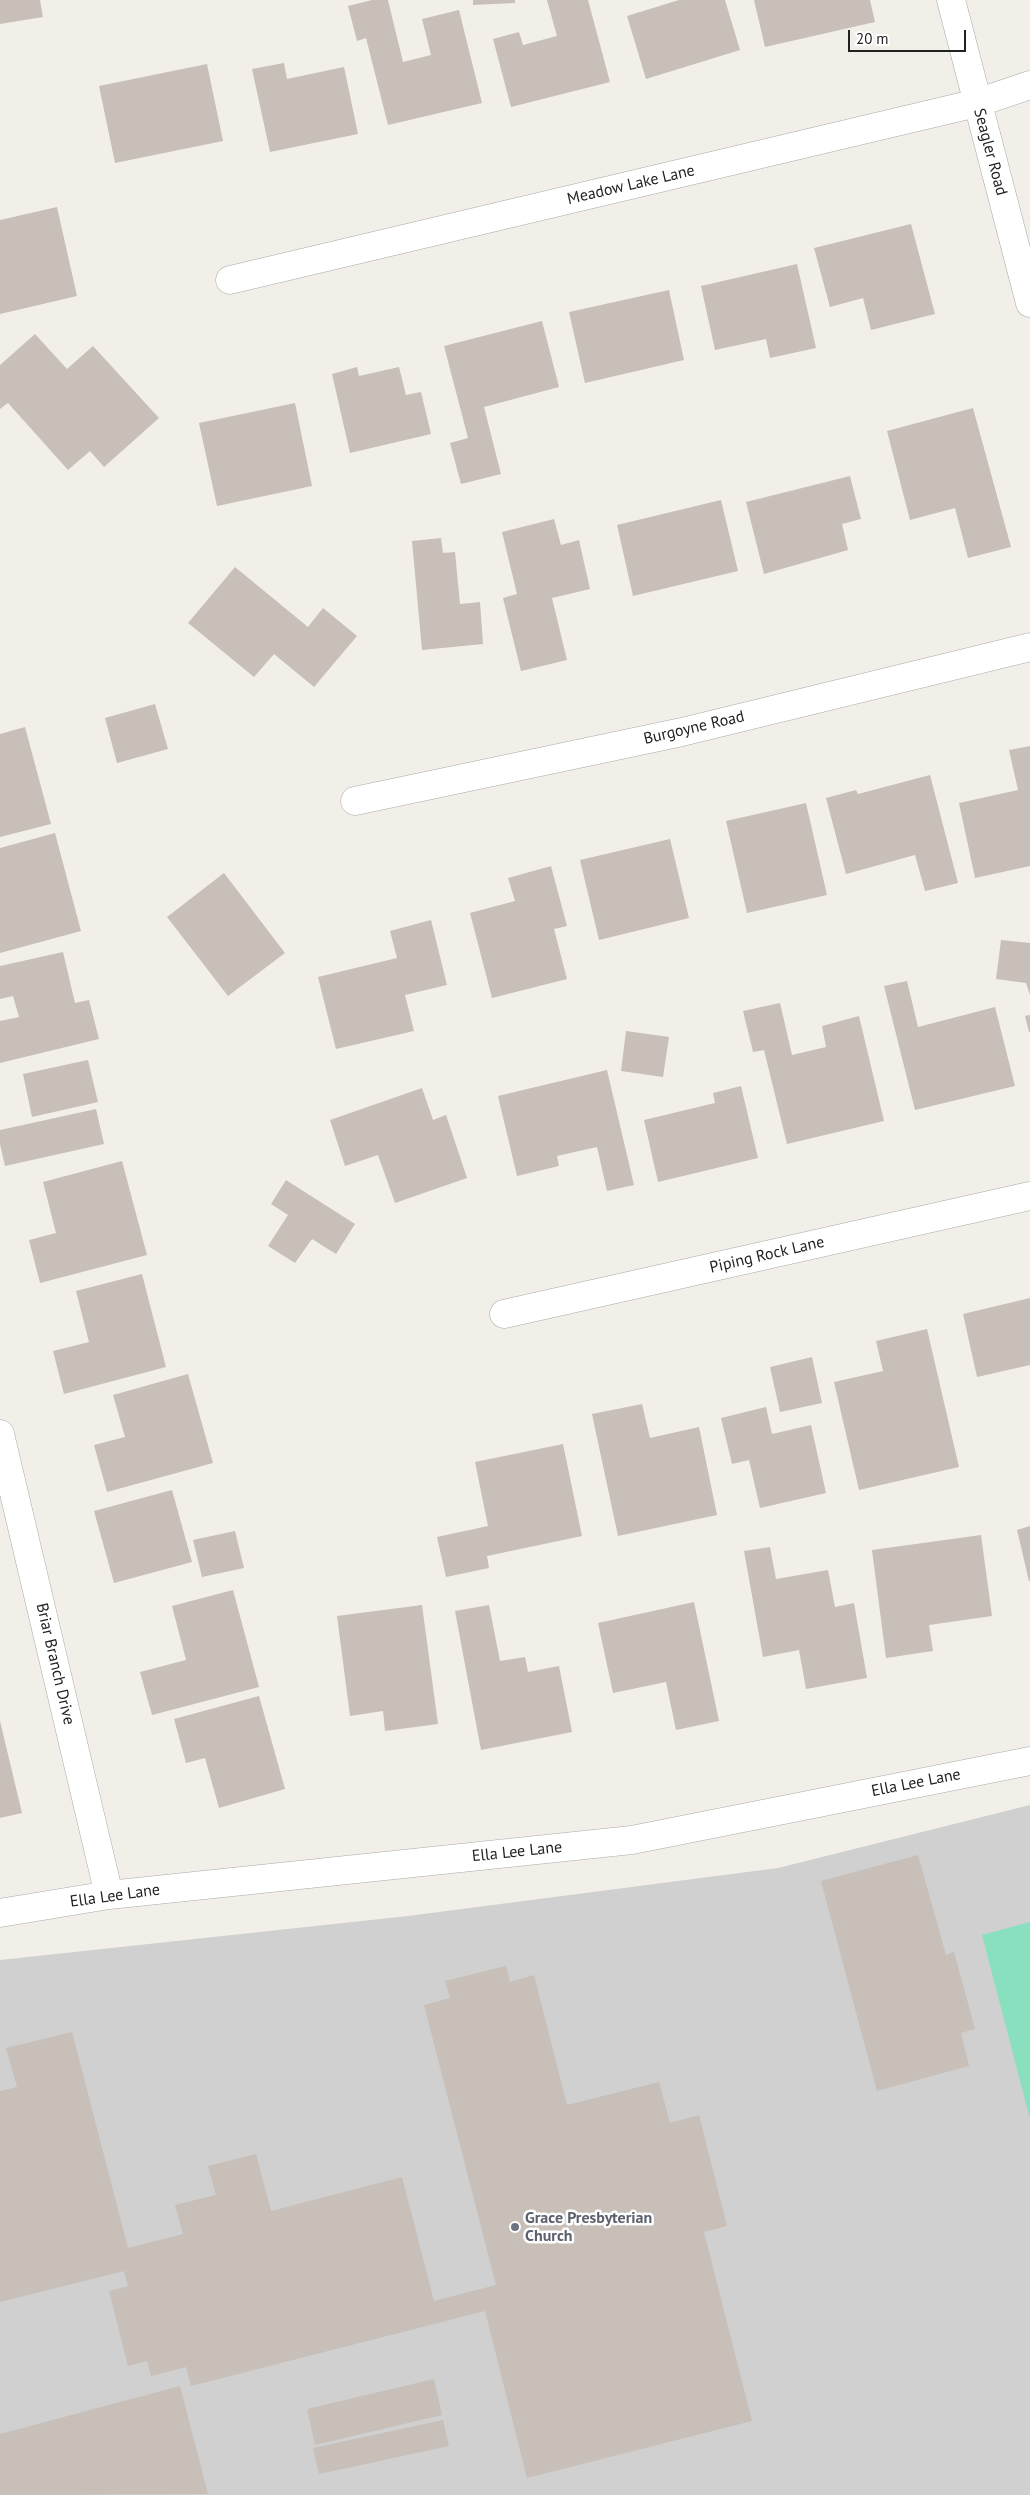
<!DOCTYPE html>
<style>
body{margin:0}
#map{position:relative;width:1030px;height:2495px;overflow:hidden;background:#f2efe9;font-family:"PT Sans",sans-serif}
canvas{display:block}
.scale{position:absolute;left:848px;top:30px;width:118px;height:22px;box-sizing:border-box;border:2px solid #222;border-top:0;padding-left:6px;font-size:15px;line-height:18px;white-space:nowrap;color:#222;-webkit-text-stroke:4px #fff;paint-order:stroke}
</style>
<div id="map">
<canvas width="1030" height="2495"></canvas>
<div class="scale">20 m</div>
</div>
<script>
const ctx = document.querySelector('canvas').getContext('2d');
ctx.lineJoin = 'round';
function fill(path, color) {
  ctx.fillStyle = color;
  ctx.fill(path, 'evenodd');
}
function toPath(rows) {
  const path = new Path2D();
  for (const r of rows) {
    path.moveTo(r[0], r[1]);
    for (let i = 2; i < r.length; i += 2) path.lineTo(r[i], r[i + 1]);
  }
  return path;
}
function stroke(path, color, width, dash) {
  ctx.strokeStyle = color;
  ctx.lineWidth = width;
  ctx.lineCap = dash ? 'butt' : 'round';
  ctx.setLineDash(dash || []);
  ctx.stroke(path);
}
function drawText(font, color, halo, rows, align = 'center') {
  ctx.font = font + ' "PT Sans",sans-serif';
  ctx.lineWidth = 5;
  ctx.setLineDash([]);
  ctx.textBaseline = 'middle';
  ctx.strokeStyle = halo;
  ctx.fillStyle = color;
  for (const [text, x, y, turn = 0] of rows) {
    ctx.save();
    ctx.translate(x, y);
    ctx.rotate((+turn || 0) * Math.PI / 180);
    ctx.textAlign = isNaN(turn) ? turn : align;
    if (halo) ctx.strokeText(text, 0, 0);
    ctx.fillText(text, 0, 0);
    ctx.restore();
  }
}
fill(toPath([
 [1030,1805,1030,2495,0,2495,0,1960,408,1916,778,1868]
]), '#d0d0d0');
fill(toPath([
 [1030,1922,1030,2119,982,1935]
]), '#88e0be');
fill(toPath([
 [0,0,40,0,43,17,0,24],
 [372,0,388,0,403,62,431,55,422,19,459,10,482,103,388,125,366,38,357,41,348,6],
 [473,0,515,0,515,3,473,5],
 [547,0,588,0,610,82,511,107,493,39,519,32,523,45,557,36],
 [679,0,725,0,740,50,646,79,627,16],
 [754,0,870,0,875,22,765,47],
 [284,63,287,79,344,67,358,134,270,152,252,69],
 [207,64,223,141,115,163,99,86],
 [57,207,77,296,0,314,0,220],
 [911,224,935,314,871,330,863,298,830,307,814,248],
 [797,264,816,348,770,358,766,339,715,350,701,286],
 [669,290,684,360,585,383,569,312],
 [542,321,559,387,484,407,501,474,461,484,450,443,468,438,444,346],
 [35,334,67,369,93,346,159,418,104,467,90,451,68,470,8,403,0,409,0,365],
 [357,367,359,376,399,367,406,395,421,392,431,434,350,453,332,374],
 [295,403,312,486,217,506,199,423],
 [973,408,1011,547,968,558,955,508,910,520,887,431],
 [850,476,861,519,842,524,848,550,764,574,746,502],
 [721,500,738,571,633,596,617,525],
 [554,519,561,545,579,540,590,589,552,598,567,660,521,671,503,598,517,594,502,532],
 [441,538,443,553,455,552,460,604,480,602,483,644,422,650,412,541],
 [235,567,308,627,323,608,357,636,314,687,274,654,254,677,188,623],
 [155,704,168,749,117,763,105,718],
 [25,727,51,824,0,837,0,734],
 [1030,746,1030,866,975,878,959,803,1018,790,1009,750],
 [930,775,958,883,925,891,915,855,846,874,826,798,856,790,858,794],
 [806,803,827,895,747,913,726,821],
 [55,833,81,931,0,953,0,848],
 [670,839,689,918,599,940,580,860],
 [551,866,567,926,554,929,567,979,492,998,470,913,515,901,508,878],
 [224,873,285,953,228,996,167,917],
 [431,920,447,985,405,995,414,1031,336,1049,318,977,397,958,390,931],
 [1001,940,1030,943,1030,995,1026,983,996,979],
 [63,952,75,1003,89,1000,99,1039,0,1063,0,1021,19,1017,13,996,0,999,0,966],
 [907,981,918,1027,995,1007,1015,1086,915,1110,884,986],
 [780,1003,792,1055,826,1047,822,1026,859,1016,884,1121,787,1144,764,1050,753,1052,743,1011],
 [1030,1015,1030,1032,1029,1032,1025,1016],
 [626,1031,669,1037,663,1077,621,1071],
 [88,1060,98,1102,32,1117,23,1074],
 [607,1070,634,1185,607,1191,597,1147,557,1156,559,1166,517,1176,498,1096],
 [741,1086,758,1158,658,1182,644,1120,715,1103,713,1093],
 [422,1088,433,1120,446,1115,467,1178,395,1203,378,1155,345,1166,330,1120],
 [96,1109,104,1144,5,1166,0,1144,0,1130],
 [122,1161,147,1255,40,1283,29,1240,56,1233,43,1182],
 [286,1180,355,1224,336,1254,312,1239,295,1263,268,1246,288,1215,271,1204],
 [142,1274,166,1367,64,1394,53,1351,89,1342,76,1291],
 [1030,1298,1030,1365,977,1377,963,1314],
 [927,1329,959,1467,859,1490,834,1382,883,1371,876,1341],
 [812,1357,822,1403,780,1412,770,1367],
 [188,1374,213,1463,107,1492,94,1445,125,1437,113,1395],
 [642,1404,650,1438,699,1427,717,1515,618,1536,592,1414],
 [766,1407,772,1434,811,1425,826,1493,760,1508,749,1460,732,1464,721,1418],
 [563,1444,582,1536,487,1556,489,1568,446,1577,437,1537,488,1526,475,1462],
 [172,1490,192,1562,114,1583,94,1511],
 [1030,1526,1030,1581,1029,1581,1017,1530],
 [235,1531,244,1568,202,1577,193,1540],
 [981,1535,992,1616,929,1625,933,1651,886,1658,872,1550],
 [770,1547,776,1579,828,1570,835,1607,854,1603,867,1678,806,1689,799,1650,763,1657,744,1551],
 [233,1590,259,1687,152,1715,140,1672,186,1660,172,1606],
 [694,1602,719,1721,676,1730,666,1682,613,1693,598,1623],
 [422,1605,438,1724,385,1731,383,1711,350,1716,337,1616],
 [489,1605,500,1661,525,1657,528,1672,559,1666,572,1732,481,1750,455,1611],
 [259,1696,285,1789,219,1808,205,1758,186,1763,174,1719],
 [0,1721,22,1813,0,1818],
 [918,1855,946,1955,954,1952,975,2029,961,2033,969,2066,877,2091,821,1881],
 [506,1966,510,1982,534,1975,567,2105,659,2082,670,2123,699,2115,727,2226,704,2232,752,2421,527,2478,485,2311,191,2386,186,2367,151,2376,147,2361,128,2366,109,2291,128,2286,124,2271,0,2302,0,2091,17,2087,6,2048,72,2032,128,2248,183,2234,175,2205,216,2195,208,2166,256,2154,271,2211,402,2177,434,2301,496,2285,424,2005,450,1998,445,1981],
 [434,2379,442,2415,315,2445,307,2409],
 [180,2386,208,2494,0,2495,0,2434],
 [443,2420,449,2446,319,2474,313,2448]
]), '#c7bfb8');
const minor = toPath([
 [951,0,1030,303],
 [230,280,977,103,1030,85],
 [355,801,682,732,1030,647],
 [504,1314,1030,1196],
 [0,1434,109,1895],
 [0,1913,109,1895,632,1840,1030,1761]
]);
stroke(minor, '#a9a9a9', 29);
stroke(minor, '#fff', 28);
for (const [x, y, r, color] of [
 [515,2227,5,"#6b7280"]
]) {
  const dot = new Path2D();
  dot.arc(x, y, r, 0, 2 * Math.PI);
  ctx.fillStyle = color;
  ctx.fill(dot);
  stroke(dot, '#fff', 2);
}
drawText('16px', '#222', '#fff', [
 ["Seagler Road",990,152,75],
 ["Meadow Lake Lane",631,185,-13],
 ["Burgoyne Road",694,728,-13],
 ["Piping Rock Lane",767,1255,-13],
 ["Briar Branch Drive",55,1664,77],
 ["Ella Lee Lane",916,1783,-11],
 ["Ella Lee Lane",517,1852,-6],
 ["Ella Lee Lane",115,1896,-8]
]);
drawText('bold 16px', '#5b616d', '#fff', [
 ["Grace Presbyterian",525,2218],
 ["Church",525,2236]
], 'left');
</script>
